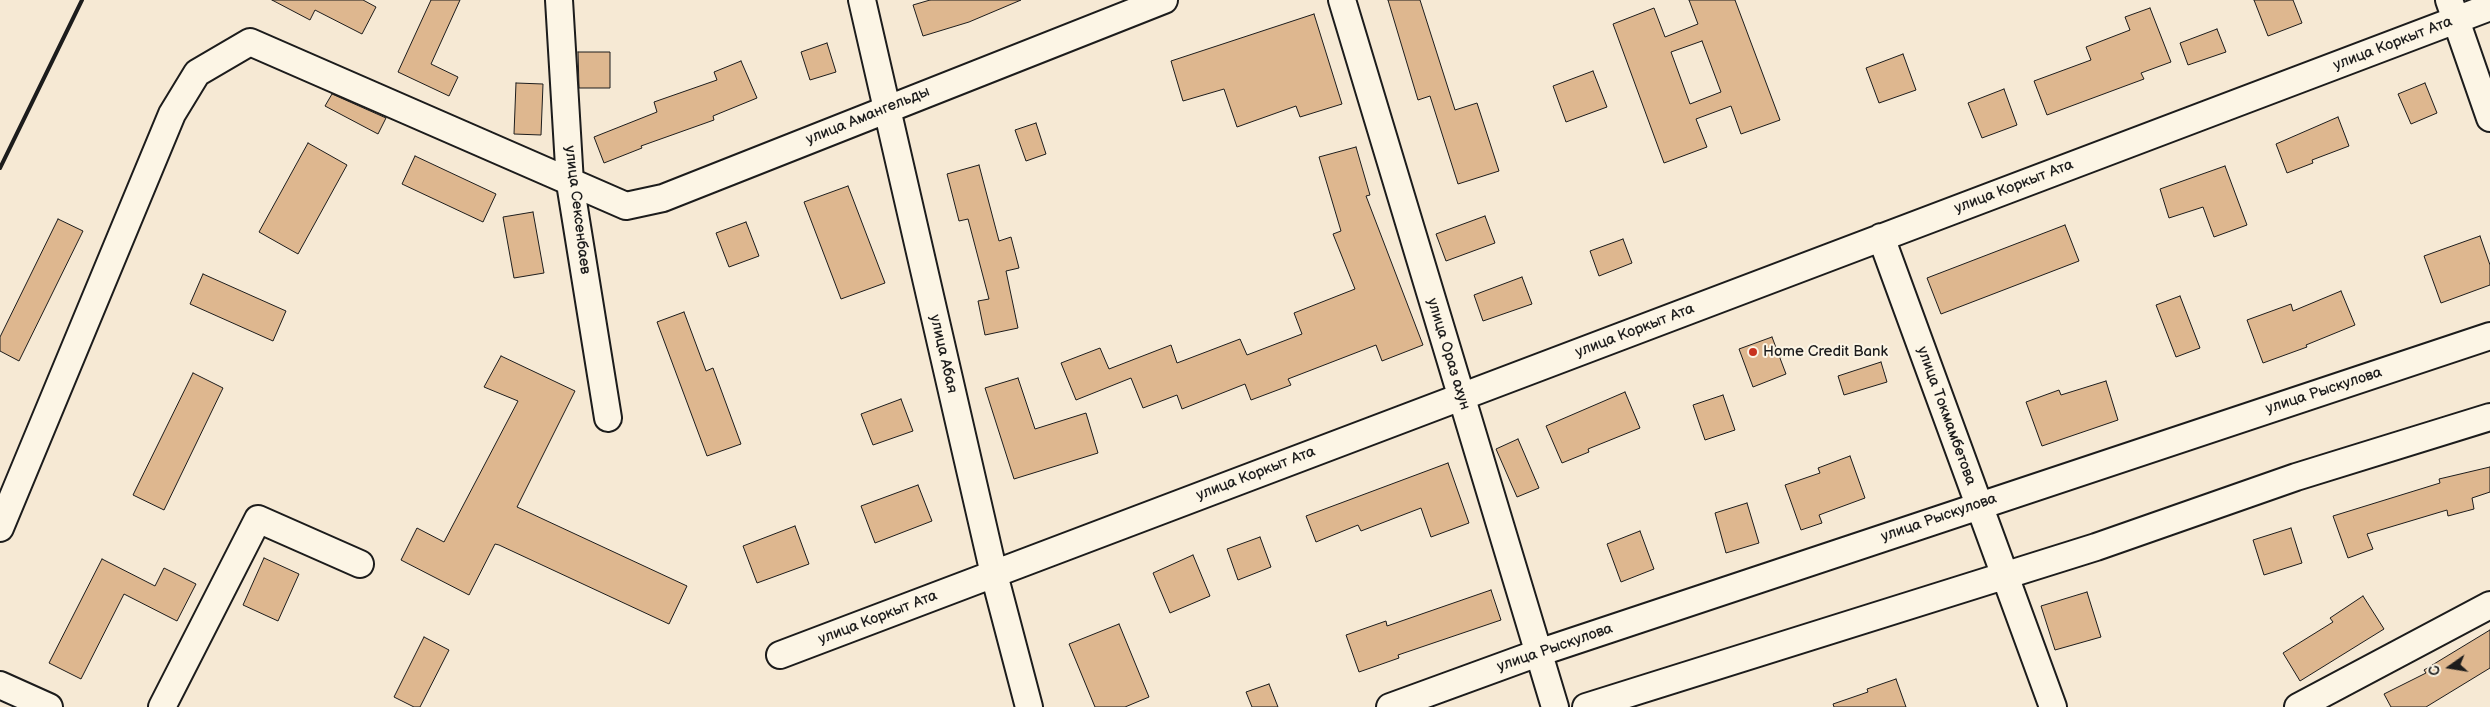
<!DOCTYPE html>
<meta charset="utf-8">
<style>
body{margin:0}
#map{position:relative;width:2490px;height:707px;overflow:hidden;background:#f6e9d4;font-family:"Balsamiq Sans",sans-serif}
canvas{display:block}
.north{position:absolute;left:2425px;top:642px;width:50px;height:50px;-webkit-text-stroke:4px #fcf5e5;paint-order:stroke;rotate:257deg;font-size:14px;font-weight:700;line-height:20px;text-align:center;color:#1c1c1c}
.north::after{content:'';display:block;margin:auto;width:18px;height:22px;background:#1c1c1c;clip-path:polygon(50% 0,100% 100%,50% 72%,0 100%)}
</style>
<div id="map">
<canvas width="2490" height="707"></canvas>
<div class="north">С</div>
</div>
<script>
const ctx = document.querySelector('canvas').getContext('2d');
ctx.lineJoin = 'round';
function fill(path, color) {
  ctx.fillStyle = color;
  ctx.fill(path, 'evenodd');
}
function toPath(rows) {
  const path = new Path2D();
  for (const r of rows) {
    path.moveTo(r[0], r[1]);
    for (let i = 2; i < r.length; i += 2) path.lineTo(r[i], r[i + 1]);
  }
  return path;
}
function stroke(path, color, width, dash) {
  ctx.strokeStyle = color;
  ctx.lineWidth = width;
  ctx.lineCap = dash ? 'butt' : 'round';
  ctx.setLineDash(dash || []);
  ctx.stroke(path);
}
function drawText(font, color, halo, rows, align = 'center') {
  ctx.font = font + ' "Balsamiq Sans",sans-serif';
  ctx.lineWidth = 4;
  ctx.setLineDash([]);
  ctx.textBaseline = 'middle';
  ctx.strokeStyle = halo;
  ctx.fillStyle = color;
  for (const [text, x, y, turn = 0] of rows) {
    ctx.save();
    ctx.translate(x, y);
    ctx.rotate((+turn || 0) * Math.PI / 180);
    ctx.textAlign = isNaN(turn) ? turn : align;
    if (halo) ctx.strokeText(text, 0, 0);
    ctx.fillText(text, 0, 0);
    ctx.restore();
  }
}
const building = toPath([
 [272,0,363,0,376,7,362,34,315,10,310,20,272,0],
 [431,0,460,0,431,64,458,77,449,96,398,72,431,0],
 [930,0,1021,0,969,22,923,36,913,5,930,0],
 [1388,0,1420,0,1455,110,1477,103,1499,171,1458,184,1430,96,1418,100,1388,0],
 [1689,0,1735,0,1780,120,1741,134,1731,106,1696,119,1707,147,1664,163,1613,24,1654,8,1665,37,1698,24,1689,0],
 [1702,41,1721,92,1690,104,1671,52,1702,41],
 [2254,0,2293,0,2302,23,2268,36,2254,0],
 [2150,8,2171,62,2141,73,2144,79,2047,115,2034,81,2091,60,2086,47,2130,30,2125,17,2150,8],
 [1314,14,1342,104,1300,117,1296,106,1237,127,1224,89,1183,101,1171,61,1314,14],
 [2217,29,2226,52,2188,65,2180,43,2217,29],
 [827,43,836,72,810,80,801,52,827,43],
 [578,52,610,52,610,88,579,88,578,52],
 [1903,54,1916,90,1879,103,1866,68,1903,54],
 [741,61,757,98,713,116,714,120,641,146,642,148,604,163,594,137,657,112,654,102,717,80,714,72,741,61],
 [1593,71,1607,107,1566,122,1553,86,1593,71],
 [516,83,543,84,541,135,514,134,516,83],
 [2425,83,2437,113,2411,124,2398,94,2425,83],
 [2004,89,2017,125,1982,138,1968,103,2004,89],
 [332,94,386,118,378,134,325,106,332,94],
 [2338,117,2349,146,2312,160,2313,163,2287,173,2276,144,2338,117],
 [1036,123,1046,154,1026,161,1015,130,1036,123],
 [308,143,347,165,298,254,259,232,308,143],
 [1356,147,1370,195,1366,196,1423,345,1382,361,1376,345,1288,379,1291,385,1251,400,1245,384,1182,409,1177,395,1143,408,1131,378,1076,400,1061,363,1100,348,1109,369,1171,345,1177,363,1240,339,1247,355,1302,334,1294,313,1355,289,1333,234,1341,231,1319,157,1356,147],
 [415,156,496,194,483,222,402,184,415,156],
 [979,165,999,241,1011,237,1019,268,1006,271,1018,328,985,335,978,301,989,299,968,219,959,221,947,174,979,165],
 [2225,166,2247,225,2214,237,2203,207,2169,218,2160,189,2225,166],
 [848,186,885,283,841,299,804,202,848,186],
 [533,212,544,273,514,278,503,217,533,212],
 [1485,216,1495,243,1446,261,1436,234,1485,216],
 [58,219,83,231,19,361,0,351,0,337,58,219],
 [746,222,759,256,729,267,716,233,746,222],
 [2065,225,2079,261,1941,314,1927,278,2065,225],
 [2480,236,2490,265,2490,285,2441,303,2424,256,2480,236],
 [1623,239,1632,263,1599,276,1590,251,1623,239],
 [203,274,286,311,273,341,190,304,203,274],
 [1522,277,1532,304,1483,321,1474,295,1522,277],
 [2341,291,2355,325,2306,345,2307,347,2263,363,2247,320,2291,304,2293,311,2341,291],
 [2180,296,2200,348,2176,357,2156,305,2180,296],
 [684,312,706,371,713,368,741,444,707,456,657,322,684,312],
 [1772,337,1786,374,1753,387,1739,349,1772,337],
 [501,356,575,391,517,507,687,586,669,624,499,545,495,544,469,595,401,560,417,528,444,542,518,401,484,387,501,356],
 [1881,362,1887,382,1844,395,1838,376,1881,362],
 [193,373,223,388,164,510,133,495,193,373],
 [1018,378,1035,429,1086,413,1098,453,1014,479,985,388,1018,378],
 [2106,381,2118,420,2042,446,2026,402,2059,390,2061,395,2106,381],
 [1625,392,1640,428,1588,449,1589,452,1562,463,1546,426,1625,392],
 [1723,395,1735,430,1705,440,1693,405,1723,395],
 [901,399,913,431,873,445,861,414,901,399],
 [1518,439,1539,488,1517,497,1496,449,1518,439],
 [1850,456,1865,498,1819,515,1822,523,1801,530,1785,485,1820,473,1818,468,1850,456],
 [1448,463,1469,523,1431,537,1421,508,1361,531,1358,525,1316,542,1306,516,1448,463],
 [2490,467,2490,492,2472,498,2474,509,2448,516,2447,510,2367,534,2373,549,2348,558,2333,516,2440,483,2439,479,2490,467],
 [918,485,932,521,875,543,861,506,918,485],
 [1747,503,1759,543,1726,553,1715,513,1747,503],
 [795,526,809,564,757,583,743,546,795,526],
 [2291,528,2302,563,2264,575,2253,540,2291,528],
 [1640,531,1654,569,1621,582,1607,544,1640,531],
 [1260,537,1271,567,1238,580,1227,549,1260,537],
 [1193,555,1210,596,1170,613,1153,573,1193,555],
 [264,558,299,574,278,621,243,605,264,558],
 [102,559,155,586,164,568,196,584,177,621,124,594,81,679,49,663,102,559],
 [1491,590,1501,620,1398,655,1399,658,1359,672,1346,635,1386,621,1387,626,1491,590],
 [2087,592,2101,637,2055,650,2041,606,2087,592],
 [2363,596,2384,629,2300,681,2283,653,2333,622,2330,618,2363,596],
 [1119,624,1149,697,1125,707,1095,707,1069,644,1119,624],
 [2490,630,2490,668,2426,707,2391,707,2384,694,2426,673,2424,670,2490,630],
 [424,637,449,650,420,707,414,707,394,697,424,637],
 [1896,679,1906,707,1834,707,1833,704,1868,692,1867,689,1896,679],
 [1269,684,1278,707,1252,707,1246,692,1269,684]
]);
fill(building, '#deb78f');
stroke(building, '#1c1c1c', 1);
const minor = toPath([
 [559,0,570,183,608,418],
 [862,0,994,574,1029,707],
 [1342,0,1555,707],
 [2449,0,2490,118],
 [1881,237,2053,707],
 [0,528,172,114,197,73,250,42,626,206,663,198,1164,0],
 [780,655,2490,7],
 [0,685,49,707],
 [162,707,258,519,360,564],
 [1390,707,1538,653,2490,336],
 [1586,707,2096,547,2296,477,2490,417],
 [2298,707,2490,605]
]);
stroke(minor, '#1c1c1c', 30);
stroke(minor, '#fcf5e5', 26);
stroke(toPath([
 [0,168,82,0]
]), '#1c1c1c', 4);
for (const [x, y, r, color] of [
 [1753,352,5,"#c8321e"]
]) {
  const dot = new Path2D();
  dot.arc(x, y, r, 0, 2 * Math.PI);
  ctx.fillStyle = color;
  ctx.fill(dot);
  stroke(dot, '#fcf5e5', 2);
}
drawText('15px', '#1c1c1c', '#fcf5e5', [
 ["улица Коркыт Ата",2393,44,-21],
 ["улица Амангельды",868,116,-22],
 ["улица Коркыт Ата",2014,187,-21],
 ["улица Сексенбаев",577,210,83],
 ["улица Коркыт Ата",1635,331,-21],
 ["улица Абая",943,354,77],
 ["улица Ораз ахун",1448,354,73],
 ["улица Рыскулова",2324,391,-18],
 ["улица Токмамбетова",1946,416,70],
 ["улица Коркыт Ата",1256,474,-21],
 ["улица Рыскулова",1939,518,-19],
 ["улица Коркыт Ата",878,618,-21],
 ["улица Рыскулова",1555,648,-19]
]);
drawText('15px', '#1c1c1c', '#fcf5e5', [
 ["Home Credit Bank",1763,352]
], 'left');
</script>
